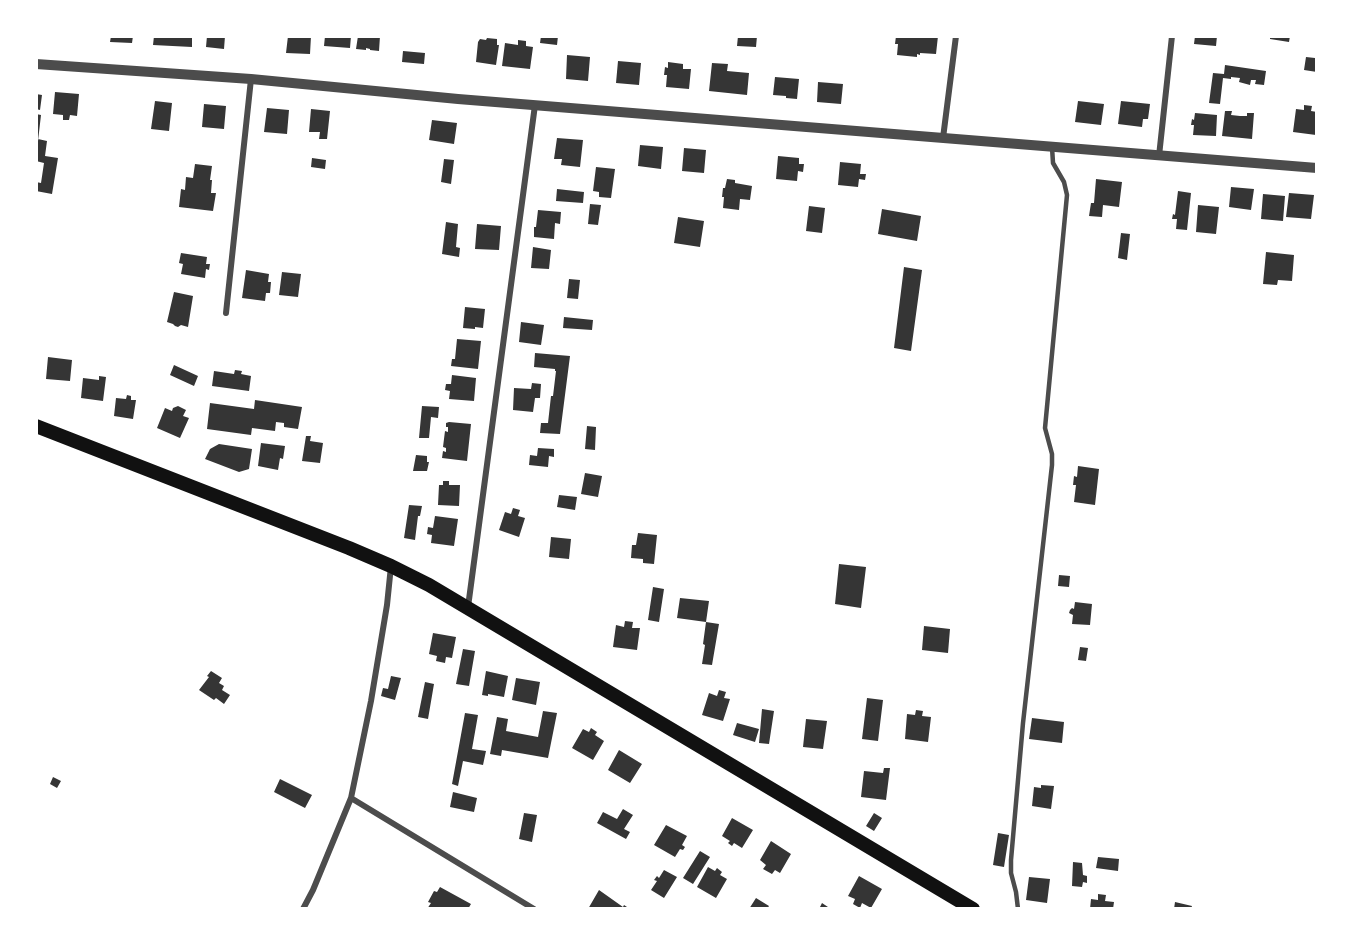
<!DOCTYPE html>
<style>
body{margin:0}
#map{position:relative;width:1353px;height:945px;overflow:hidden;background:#fff;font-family:"Work Sans",sans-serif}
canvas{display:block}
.frame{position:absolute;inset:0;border:38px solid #fff;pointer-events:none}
</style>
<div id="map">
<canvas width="1353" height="945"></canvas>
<div class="frame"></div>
</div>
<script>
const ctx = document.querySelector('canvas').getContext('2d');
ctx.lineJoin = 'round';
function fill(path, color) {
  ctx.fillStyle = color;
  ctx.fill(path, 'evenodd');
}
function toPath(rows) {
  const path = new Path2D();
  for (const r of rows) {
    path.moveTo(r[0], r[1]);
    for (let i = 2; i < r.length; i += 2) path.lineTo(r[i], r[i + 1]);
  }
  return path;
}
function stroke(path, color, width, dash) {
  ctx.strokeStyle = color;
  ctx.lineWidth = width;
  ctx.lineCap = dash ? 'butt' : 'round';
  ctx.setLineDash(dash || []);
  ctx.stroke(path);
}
fill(toPath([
 [111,36,133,36,132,43,110,42],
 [154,36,192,36,192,47,153,45],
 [207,36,225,36,224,49,206,47],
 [288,36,311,36,310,54,286,53],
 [325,36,351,36,350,48,324,46],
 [358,36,380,36,379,51,370,50,370,49,366,48,366,50,356,49],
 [541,36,558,36,557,45,540,43],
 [738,36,757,36,756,47,737,46],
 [896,36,938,36,936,54,920,53,920,55,917,54,917,57,897,55,898,44,895,44],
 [1195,36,1217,36,1216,46,1194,44],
 [1270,36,1290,36,1289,42,1270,39],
 [487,38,497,39,497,45,499,45,496,65,476,62,478,42,480,39,486,40],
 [518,40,526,41,526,46,533,47,530,69,502,66,505,43,518,45],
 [403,51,425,53,424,64,402,62],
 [567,55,590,57,588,81,566,79],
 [1306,57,1315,58,1315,60,1317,61,1317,72,1304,70],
 [618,61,641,63,639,85,616,83],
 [668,62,683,64,683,69,691,69,689,89,666,87,667,75,664,75,665,67,668,68],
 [712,63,728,64,727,71,749,73,747,95,709,91],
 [1225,65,1266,71,1264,85,1255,84,1256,80,1251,80,1250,85,1239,82,1240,78,1231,77,1231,79,1223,78,1220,104,1209,103,1213,73,1224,74],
 [775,77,799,79,797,99,786,98,786,96,773,95],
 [818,82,843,84,841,104,817,102],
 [55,92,79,94,77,116,70,115,69,120,63,120,63,115,53,114],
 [36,94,42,95,40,110,36,109],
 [155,101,172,103,169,131,151,129],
 [1078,101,1104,104,1101,125,1075,122],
 [1121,101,1150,104,1148,119,1143,119,1142,127,1118,124],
 [204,104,226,106,224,129,202,127],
 [1304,105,1312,106,1311,111,1317,112,1316,135,1293,132,1296,109,1304,110],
 [267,108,289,110,287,134,264,132],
 [311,109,330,111,327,139,319,139,320,132,309,132],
 [1225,111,1232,111,1231,115,1240,116,1247,116,1247,113,1254,113,1252,139,1222,136],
 [1195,113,1217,115,1216,136,1193,135,1194,125,1191,125,1192,119,1194,120],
 [36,114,41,115,38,141,38,139,47,141,45,156,58,158,52,194,36,191,36,182,41,183,44,163,36,161,38,141,36,140],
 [432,120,457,123,454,144,429,140],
 [557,138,583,140,580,167,561,165,562,159,554,159],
 [640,145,663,147,661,169,638,166],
 [684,148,706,150,704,173,682,171],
 [778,156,799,158,799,164,804,164,803,172,798,171,797,181,776,179],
 [312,158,326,160,325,169,311,167],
 [444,159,454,160,451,184,441,182],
 [840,162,861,164,860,174,866,174,865,180,859,179,858,187,838,185],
 [195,164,212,166,210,180,212,180,211,193,216,193,213,211,179,207,181,189,185,190,186,177,193,178],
 [596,167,615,169,611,198,599,197,599,192,593,191],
 [727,179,735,180,735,183,752,186,750,200,740,199,739,210,723,208,724,197,722,197,723,188,725,188],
 [1096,179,1122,182,1119,207,1103,205,1102,217,1089,216,1091,203,1094,203],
 [1231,187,1254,189,1251,210,1229,207],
 [557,189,584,192,583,203,556,201],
 [1178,191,1191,193,1187,230,1176,229,1177,219,1172,219,1173,214,1175,215],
 [1289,193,1314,195,1311,219,1286,217],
 [1263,194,1285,196,1283,221,1261,219],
 [590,204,601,205,598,225,588,224],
 [1198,205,1219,207,1216,234,1196,232],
 [809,206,825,208,822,233,806,231],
 [882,209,921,216,917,241,878,234],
 [538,210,561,212,560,224,555,223,554,239,534,237,534,227,536,227],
 [678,217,704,221,700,247,674,243],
 [446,222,458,224,456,247,460,248,459,257,442,254],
 [477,224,501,226,499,250,475,249],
 [1121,233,1130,234,1127,260,1118,258],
 [533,247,551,250,549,269,531,268],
 [1266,252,1294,255,1292,281,1278,280,1277,285,1263,284],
 [181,253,207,257,206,264,210,264,209,270,206,269,205,278,181,274,183,264,179,263],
 [904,267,922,270,911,351,894,348],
 [246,270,269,274,268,282,271,282,270,293,266,293,265,301,242,298],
 [282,272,301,274,298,297,279,295],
 [569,279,580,280,578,299,567,298],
 [174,292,193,296,188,327,181,325,178,327,175,326,173,324,167,322],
 [465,307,485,309,483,328,475,327,475,329,463,328],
 [564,317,593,320,592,330,563,328],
 [521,322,544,325,541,345,519,342],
 [457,339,481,341,478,369,451,366,452,359,455,359],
 [535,353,570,356,560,434,540,433,541,423,548,423,551,396,553,396,556,371,555,371,555,369,534,367],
 [48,357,72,360,70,381,46,379],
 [174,365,198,376,194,386,170,375],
 [235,370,242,371,241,374,251,376,249,391,212,386,214,371,234,374],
 [452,375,476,378,474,401,449,399,450,391,445,390,446,384,451,384],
 [99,376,106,377,103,401,81,398,83,378,99,380],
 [532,383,541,384,540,398,535,398,533,412,513,410,514,388,531,389],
 [127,395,131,396,131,400,136,400,133,419,114,416,116,398,126,399],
 [255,400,302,407,298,429,284,427,284,423,276,422,275,431,252,428,251,435,207,429,210,403,254,409],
 [178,406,186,410,183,416,189,418,180,438,157,428,165,408,172,411,173,408],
 [422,406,439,407,438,418,431,417,429,438,419,438],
 [449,422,471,424,467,461,442,458,443,451,446,452,446,448,443,447,445,431,448,432,448,427,446,427,446,423],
 [587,426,596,427,595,450,585,449],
 [306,436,311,436,310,441,323,443,320,463,302,461],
 [261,443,285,446,283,459,280,458,278,470,258,466],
 [219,444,252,449,249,469,239,472,205,459,210,449],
 [538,448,554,449,554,457,549,456,548,467,529,465,530,455,537,456],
 [416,455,427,456,427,462,429,462,427,471,413,471],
 [1078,466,1099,469,1095,505,1074,502,1076,485,1073,485,1074,476,1077,477],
 [585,473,602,476,598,497,581,494],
 [443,481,449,481,449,485,460,485,459,506,438,505,439,485,443,485],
 [559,495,577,497,575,510,557,507],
 [409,505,422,506,420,516,418,516,415,540,404,538],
 [513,508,520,510,518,516,525,518,519,537,499,530,505,512,511,514],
 [435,516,458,519,454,546,431,543,432,535,427,534,428,527,433,528],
 [638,533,657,535,654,564,643,563,643,559,631,558,632,545,636,545],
 [551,537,571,539,569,559,549,557],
 [839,564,866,567,861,608,835,604],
 [1059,575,1070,576,1069,587,1058,586],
 [653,587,664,589,659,622,648,620],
 [680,598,709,601,706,622,677,618],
 [1075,602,1092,604,1090,625,1072,624,1073,615,1069,613,1070,610,1072,608,1074,609],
 [625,621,633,622,632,628,640,628,637,650,613,647,616,625,624,627],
 [706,622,719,624,712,665,702,664,705,645,703,644],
 [924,626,950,629,948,653,922,650],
 [433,633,456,637,452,658,446,657,445,663,436,661,437,656,429,654],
 [1080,647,1088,648,1086,661,1078,660],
 [463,649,475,651,469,686,456,684],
 [211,671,222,678,219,683,224,686,222,690,230,695,224,704,216,698,214,700,199,690,209,677,207,676],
 [486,671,508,676,504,697,488,694,488,696,482,695],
 [391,676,401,678,395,700,381,696,383,688,388,689],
 [516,678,540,682,536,705,512,700],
 [425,682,434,684,428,719,418,717],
 [719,690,726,692,724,698,730,699,723,721,702,715,709,693,717,696],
 [867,698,883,700,878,741,862,739],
 [762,709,774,711,769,744,759,743],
 [916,710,923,711,922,716,931,717,928,742,905,739,907,714,915,715],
 [543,711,557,713,548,758,502,750,501,756,490,754,497,717,508,719,506,731,538,737],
 [465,713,478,715,472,749,486,751,483,765,463,761,458,786,452,784],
 [1032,718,1064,722,1062,743,1029,739],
 [806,719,827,721,823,749,803,747],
 [737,723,759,729,755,742,733,735],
 [591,728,597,732,595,735,604,741,593,760,572,748,583,729,589,732],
 [619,750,642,764,630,783,608,770],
 [884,768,890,768,886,800,861,797,864,771,883,773],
 [53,777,61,781,57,788,50,784],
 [280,779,312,795,305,808,274,792],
 [1041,785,1054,786,1051,809,1032,806,1034,787,1041,788],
 [453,792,477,798,474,812,450,807],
 [623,809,633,815,624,829,630,832,626,839,597,823,603,812,617,819],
 [524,813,537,815,532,842,519,839],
 [874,813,882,818,874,831,866,826],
 [732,818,753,830,742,848,734,843,732,846,728,843,730,841,722,836],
 [666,825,687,836,682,845,685,847,683,850,680,849,675,857,654,845],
 [998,833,1009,835,1004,867,993,865],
 [771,841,791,854,780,873,775,870,772,874,763,869,766,865,760,860],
 [700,851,710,857,693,884,683,878],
 [1098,857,1119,859,1118,871,1096,868],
 [1073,862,1082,863,1083,875,1087,876,1087,883,1083,882,1082,887,1072,886],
 [708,867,715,871,717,868,722,872,720,875,727,879,716,898,697,887],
 [664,870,677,877,664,898,651,890,657,881,654,880,657,876,659,878],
 [859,876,882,889,871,908,862,903,860,908,853,904,855,899,848,896],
 [1029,877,1050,879,1047,903,1026,900],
 [440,887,471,904,468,909,427,909,431,903,428,902,434,891,437,892],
 [599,890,623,907,624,905,630,909,588,909],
 [1098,894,1106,895,1105,901,1114,902,1113,909,1090,909,1091,899,1098,900],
 [756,898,769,906,767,909,749,909],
 [1175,902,1192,906,1191,909,1174,909],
 [822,903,831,909,819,909]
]), '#353535');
stroke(toPath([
 [1018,909,1016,892,1011,873,1011,860,1023,723,1052,465,1052,454,1045,428,1067,195,1064,182,1053,163,1052,147]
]), '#4c4c4c', 4.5);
stroke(toPath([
 [943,138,956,36],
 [1159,156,1172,36],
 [226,313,251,79],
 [468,607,535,105],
 [351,798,534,909],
 [303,909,313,890,351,798,371,701,387,605,391,566]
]), '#4c4c4c', 6);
stroke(toPath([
 [36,64,251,79,458,99,1317,168]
]), '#4c4c4c', 10);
stroke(toPath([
 [36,426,349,548,391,566,429,585,973,909]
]), '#111', 14);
</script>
